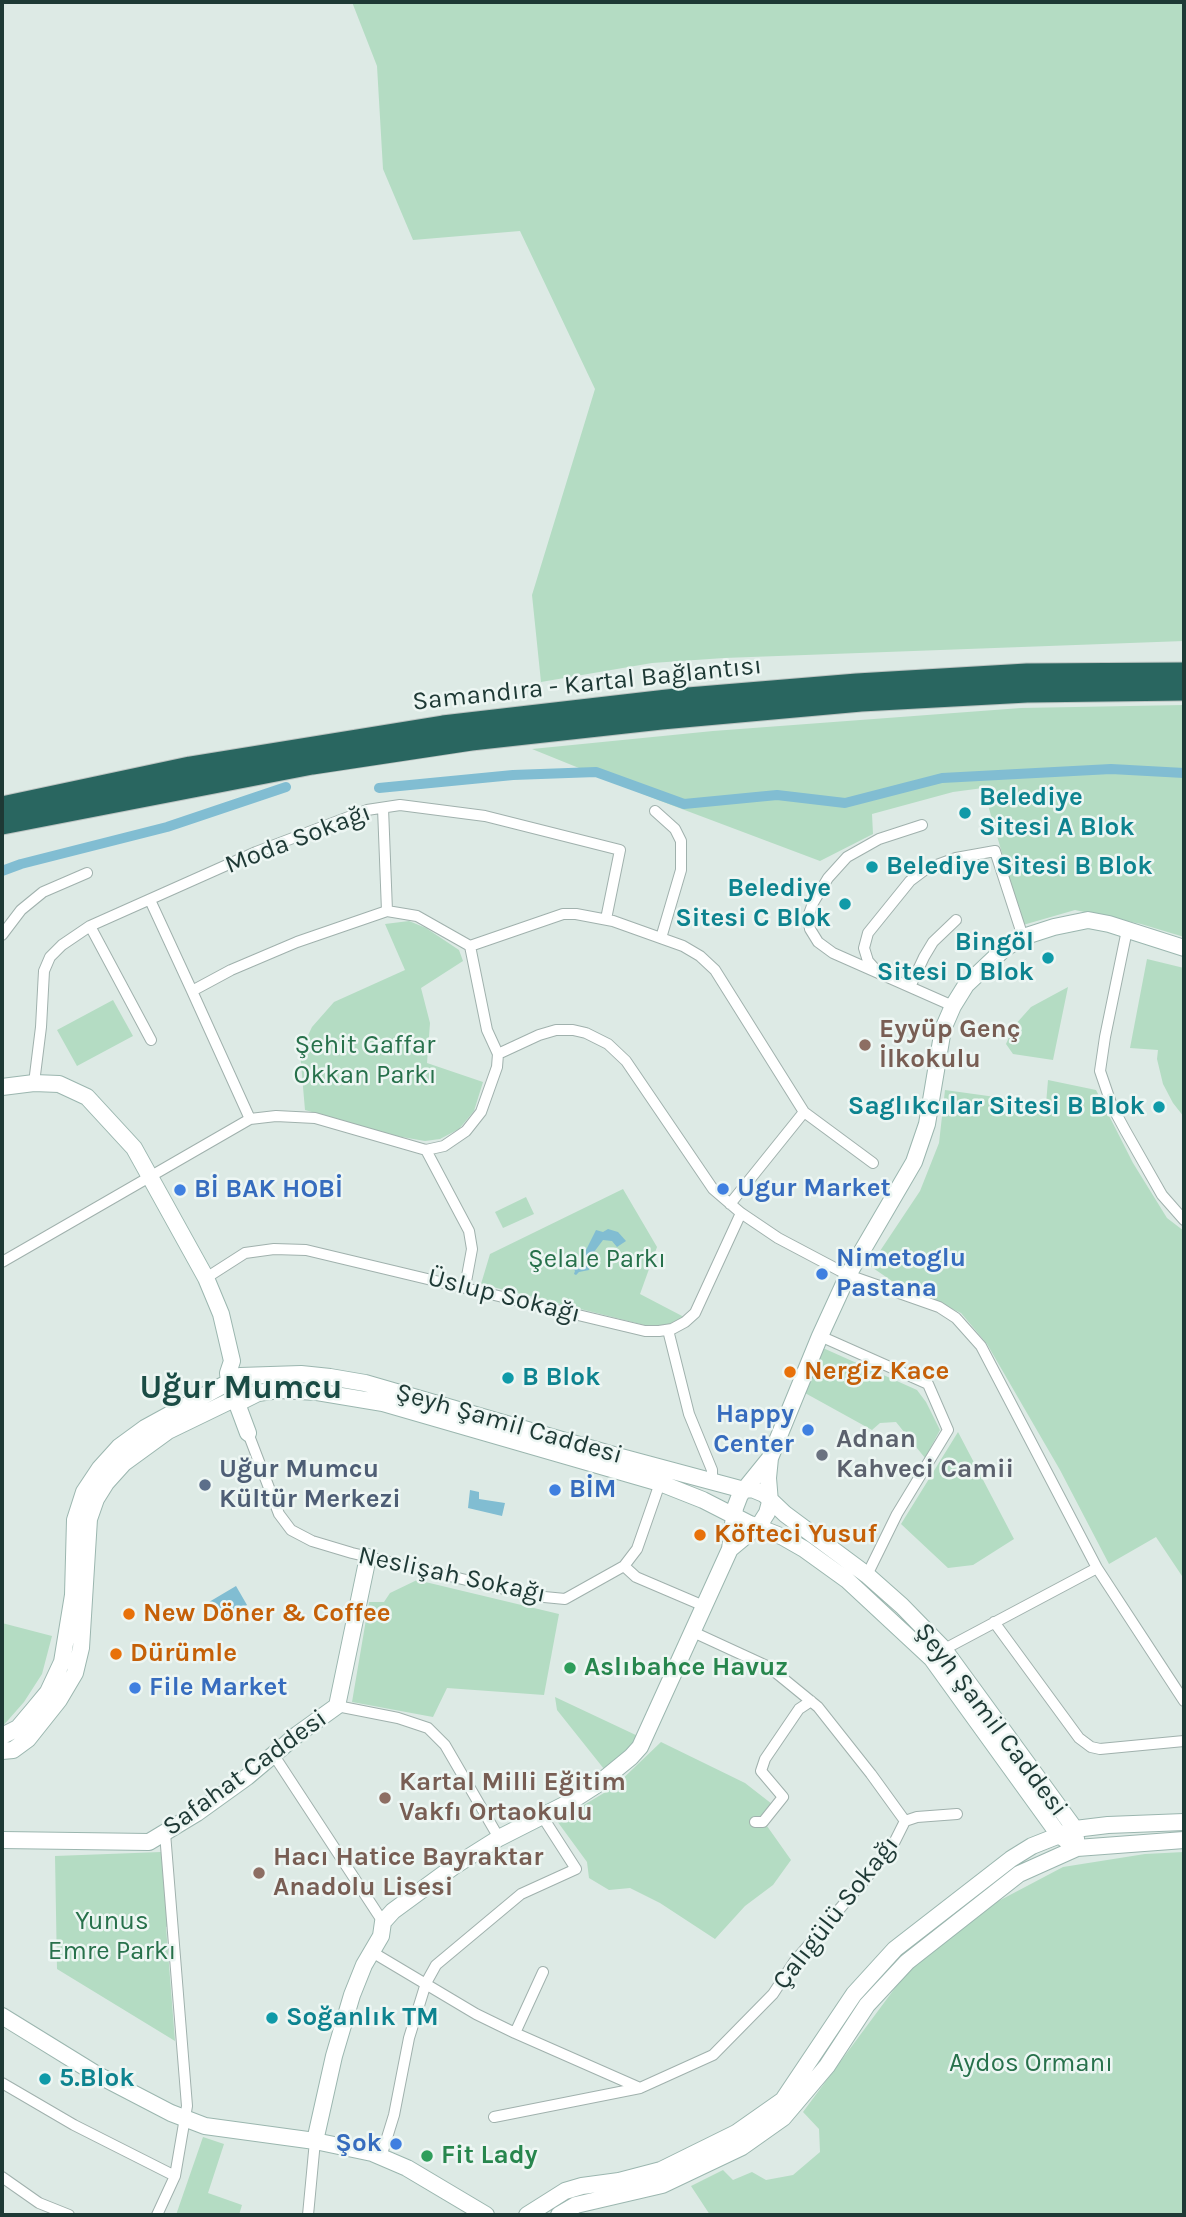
<!DOCTYPE html>
<meta charset="utf-8">
<style>
body{margin:0}
#map{position:relative;width:1186px;height:2217px;overflow:hidden;background:#ddeae5;font-family:Karla,sans-serif}
canvas{display:block}
.frame{position:absolute;inset:0;border:4px solid #1e3935;pointer-events:none}
</style>
<div id="map">
<canvas width="1186" height="2217"></canvas>
<div class="frame"></div>
</div>
<script>
const ctx = document.querySelector('canvas').getContext('2d');
ctx.lineJoin = 'round';
function fill(path, color) {
  ctx.fillStyle = color;
  ctx.fill(path, 'evenodd');
}
function toPath(rows) {
  const path = new Path2D();
  for (const r of rows) {
    path.moveTo(r[0], r[1]);
    for (let i = 2; i < r.length; i += 2) path.lineTo(r[i], r[i + 1]);
  }
  return path;
}
function stroke(path, color, width, dash) {
  ctx.strokeStyle = color;
  ctx.lineWidth = width;
  ctx.lineCap = dash ? 'butt' : 'round';
  ctx.setLineDash(dash || []);
  ctx.stroke(path);
}
function drawText(font, color, halo, rows, align = 'center') {
  ctx.font = font + ' Karla,sans-serif';
  ctx.lineWidth = 5;
  ctx.setLineDash([]);
  ctx.textBaseline = 'middle';
  ctx.strokeStyle = halo;
  ctx.fillStyle = color;
  for (const [text, x, y, turn = 0] of rows) {
    ctx.save();
    ctx.translate(x, y);
    ctx.rotate((+turn || 0) * Math.PI / 180);
    ctx.textAlign = isNaN(turn) ? turn : align;
    if (halo) ctx.strokeText(text, 0, 0);
    ctx.fillText(text, 0, 0);
    ctx.restore();
  }
}
fill(toPath([
 [352,2,1184,2,1184,641,724,658,652,663,541,682,532,595,595,389,520,231,413,240,383,169,377,66],
 [1184,705,1184,937,1141,924,1075,910,1023,925,983,788,953,792,872,814,873,834,820,861,658,800,532,749,713,731,1021,708],
 [409,921,426,928,459,950,463,961,421,988,430,1023,427,1063,483,1082,474,1111,459,1129,440,1139,425,1141,396,1136,305,1110,300,1052,312,1027,334,1002,405,970,385,924],
 [1147,959,1184,968,1184,1117,1173,1103,1163,1084,1157,1059,1158,1050,1130,1048],
 [1068,987,1053,1060,1013,1054,1006,1044,1014,1026,1031,1007],
 [113,1000,133,1036,77,1066,57,1030],
 [1048,1080,1096,1090,1133,1163,1167,1218,1184,1231,1184,1579,1156,1537,1109,1564,1060,1470,987,1344,961,1313,892,1281,870,1266,920,1191,939,1143,945,1090,1046,1104],
 [623,1189,657,1247,640,1294,684,1317,671,1325,652,1327,481,1284,490,1254],
 [526,1197,534,1214,503,1228,495,1212],
 [823,1348,917,1390,926,1402,940,1430,925,1458,896,1422,880,1423,872,1430,805,1393],
 [958,1432,1014,1539,973,1565,948,1568,901,1524],
 [417,1580,559,1614,544,1695,447,1688,433,1717,352,1702,369,1602,384,1602,390,1593],
 [2,1623,52,1636,42,1674,24,1702,2,1727],
 [555,1697,640,1737,608,1774,557,1710],
 [661,1742,745,1783,772,1804,767,1826,791,1860,773,1885,745,1906,715,1939,660,1903,630,1888,609,1890,589,1878,587,1862,557,1821,614,1787],
 [161,1852,169,1926,166,1927,175,2041,57,1969,55,1856],
 [1184,1852,1184,2215,710,2215,691,2186,723,2170,733,2180,752,2172,766,2180,793,2175,820,2152,819,2129,803,2112,915,1961,991,1905,1063,1867,1145,1854],
 [203,2137,224,2144,208,2193,242,2205,239,2215,176,2215]
]), '#b4dcc3');
fill(toPath([
 [608,1229,618,1232,626,1241,617,1247,612,1241,603,1240,594,1252,589,1270,579,1272,576,1275,574,1274,575,1271,570,1263,575,1263,577,1260,582,1258,596,1230,603,1232],
 [470,1490,479,1492,479,1499,505,1503,502,1516,468,1508],
 [236,1586,247,1605,219,1620,209,1602]
]), '#81bdd2');
stroke(toPath([
 [379,788,513,775,596,772,684,804,777,795,845,803,942,778,1111,769,1184,773],
 [2,871,21,864,167,827,286,787]
]), '#81bdd2', 10);
const street = toPath([
 [383,808,387,911],
 [655,811,675,829,681,841,681,870,661,938],
 [922,825,879,839,847,857,828,878,813,903,808,917,810,929,818,942,833,953,953,1006],
 [150,900,192,991],
 [90,926,151,1040],
 [1127,930,1105,1037,1100,1071,1112,1106,1125,1130,1162,1195,1184,1220],
 [2,935,21,910,43,892,87,873],
 [470,946,563,914,576,914,613,921,683,946,700,956,715,970,804,1112,730,1204],
 [876,970,868,961,864,948,868,933,910,881,926,869,956,858,995,851,1023,937],
 [910,987,924,957,933,942,956,920],
 [498,1054,539,1035,556,1030,573,1030,586,1033,608,1044,626,1061,713,1189,741,1213,778,1238,848,1275,939,1307,956,1318,981,1346,1097,1568,1184,1701],
 [34,1083,41,1027,44,971,50,957,62,945,90,926,256,852,367,810,400,805,485,816,620,850,606,919],
 [804,1112,873,1163],
 [426,1150,469,1231,472,1249,465,1287],
 [2,1262,250,1119,276,1116,315,1118,426,1150,444,1146,466,1131,481,1112,497,1067,498,1054,487,1030,470,946,417,916,387,911,297,942,231,970,192,991,250,1119],
 [206,1278,245,1253,274,1249,306,1250,645,1331,659,1331,672,1329,685,1322,695,1313,741,1213],
 [668,1330,689,1414,712,1470,712,1481],
 [820,1336,928,1384,948,1430,897,1514,867,1575],
 [248,1433,279,1514,291,1530,312,1541,352,1553,534,1596,565,1599,624,1566,637,1549,660,1483],
 [624,1566,636,1577,704,1606],
 [994,1622,1079,1738,1091,1747,1100,1749,1184,1741],
 [939,1652,1097,1568],
 [337,1706,398,1718,428,1728,445,1745,499,1838],
 [273,1754,383,1922],
 [905,1821,917,1817,957,1814],
 [755,1822,763,1822,783,1797,761,1771,765,1759,799,1709,811,1701],
 [372,1952,476,2014,515,2033,640,2088],
 [515,2033,543,1972],
 [2,2083,74,2125,175,2176],
 [494,2117,640,2088,713,2055,773,1994,794,1962,891,1849,905,1821,871,1774,818,1707,769,1667,693,1632],
 [381,2157,394,2115,409,2038,426,1983,436,1965,521,1894,576,1869,542,1816],
 [2,2177,39,2203,69,2215],
 [157,2215,175,2176,187,2106,165,1833],
 [308,2215,315,2141]
]);
const secondary = toPath([
 [2,1087,34,1083,59,1084,87,1097,134,1148,206,1278,221,1314,232,1361,228,1373,229,1382,248,1433],
 [730,1549,760,1524,767,1513,770,1502,768,1478,770,1458,820,1336,848,1275,914,1162,927,1124,943,1029,953,1006,966,985,1004,949,1023,937,1054,927,1088,920,1109,924,1184,948],
 [2,1736,18,1728,34,1709,48,1692,62,1662,73,1595,75,1520,84,1492,100,1468,119,1447,145,1428,240,1376,301,1374,330,1377,365,1383,617,1456,744,1490,752,1489,764,1494,785,1514,867,1575,902,1606,943,1648,1075,1829,1077,1848],
 [2,1751,13,1750,28,1739,59,1700,75,1673,81,1648,89,1519,96,1499,106,1483,124,1463,168,1431,232,1400,244,1400,258,1393,279,1390,317,1392,383,1403,660,1483,703,1500,750,1524,783,1537,804,1549,847,1580,932,1659,1059,1835,1077,1848],
 [2,1840,149,1842,197,1813,247,1777,298,1734,337,1706,368,1557],
 [2,2016,96,2074,171,2113,205,2126,315,2141,372,2153,407,2168,486,2215],
 [315,2141,334,2056,352,1995,364,1965,381,1936,383,1922,393,1911,453,1867,499,1838,570,1802,598,1784,631,1757,640,1747,730,1549,735,1508,740,1495,770,1458],
 [527,2215,565,2191,582,2186,619,2181,661,2170,736,2133,783,2100,854,1994,895,1949,1011,1859,1032,1846,1075,1829,1108,1825,1184,1822],
 [559,2215,576,2205,662,2185,742,2147,783,2118,827,2066,867,2005,907,1962,1019,1874,1077,1848,1184,1840]
]);
const highway = toPath([
 [2,807,190,767,443,726,676,699,857,684,1027,674,1184,673],
 [2,824,312,764,471,740,661,719,861,701,1027,692,1184,690]
]);
stroke(street, '#a0b1ad', 12);
stroke(secondary, '#9bb6af', 18);
stroke(highway, '#bcc4c2', 23);
stroke(street, '#fff', 10);
stroke(secondary, '#fff', 16);
stroke(highway, '#296660', 21);
for (const [x, y, r, color] of [
 [965,813,7,"#0f9aa8"],
 [872,867,7,"#0f9aa8"],
 [845,904,7,"#0f9aa8"],
 [1048,958,7,"#0f9aa8"],
 [865,1045,7,"#8d6e63"],
 [1159,1107,7,"#0f9aa8"],
 [723,1189,7,"#3f7fe0"],
 [180,1190,7,"#3f7fe0"],
 [822,1274,7,"#3f7fe0"],
 [790,1372,7,"#e8710a"],
 [508,1378,7,"#0f9aa8"],
 [808,1430,7,"#3f7fe0"],
 [822,1455,7,"#6b7280"],
 [205,1485,7,"#5c6f8a"],
 [555,1490,7,"#3f7fe0"],
 [700,1535,7,"#e8710a"],
 [129,1614,7,"#e8710a"],
 [116,1654,7,"#e8710a"],
 [570,1668,7,"#2e9e5b"],
 [135,1688,7,"#3f7fe0"],
 [385,1798,7,"#8d6e63"],
 [259,1873,7,"#8d6e63"],
 [272,2018,7,"#0f9aa8"],
 [45,2079,7,"#0f9aa8"],
 [396,2144,7,"#3f7fe0"],
 [427,2156,7,"#2e9e5b"]
]) {
  const dot = new Path2D();
  dot.arc(x, y, r, 0, 2 * Math.PI);
  ctx.fillStyle = color;
  ctx.fill(dot);
  stroke(dot, '#edf6f3', 2.5);
}
drawText('26px', '#1e3935', '#edf6f3', [
 ["Samandıra - Kartal Bağlantısı",587,684,-6],
 ["Moda Sokağı",298,839,-21],
 ["Üslup Sokağı",504,1296,14],
 ["Şeyh Şamil Caddesi",509,1424,16],
 ["Neslişah Sokağı",452,1575,12],
 ["Şeyh Şamil Caddesi",991,1720,53],
 ["Safahat Caddesi",245,1773,-36],
 ["Çalıgülü Sokağı",836,1913,-52]
]);
drawText('bold 26px', '#0d838f', '#edf6f3', [
 ["Belediye",979,798],
 ["Sitesi A Blok",979,828],
 ["Belediye Sitesi B Blok",886,867],
 ["Belediye",831,889,"right"],
 ["Sitesi C Blok",831,919,"right"],
 ["Bingöl",1034,943,"right"],
 ["Sitesi D Blok",1034,973,"right"],
 ["Saglıkcılar Sitesi B Blok",1145,1107,"right"],
 ["B Blok",522,1378],
 ["Soğanlık TM",286,2018],
 ["5.Blok",59,2079]
], 'left');
drawText('bold 26px', '#785e54', '#edf6f3', [
 ["Eyyüp Genç",879,1030],
 ["İlkokulu",879,1060],
 ["Kartal Milli Eğitim",399,1783],
 ["Vakfı Ortaokulu",399,1813],
 ["Hacı Hatice Bayraktar",273,1858],
 ["Anadolu Lisesi",273,1888]
], 'left');
drawText('26px', '#27714b', '#edf6f3', [
 ["Şehit Gaffar",365,1046],
 ["Okkan Parkı",365,1076],
 ["Şelale Parkı",597,1260],
 ["Yunus",112,1922],
 ["Emre Parkı",112,1952],
 ["Aydos Ormanı",1031,2064]
]);
drawText('bold 26px', '#366cbe', '#edf6f3', [
 ["Ugur Market",737,1189],
 ["Bİ BAK HOBİ",194,1190],
 ["Nimetoglu",836,1259],
 ["Pastana",836,1289],
 ["Happy",794,1415,"right"],
 ["Center",794,1445,"right"],
 ["BİM",569,1490],
 ["File Market",149,1688],
 ["Şok",382,2144,"right"]
], 'left');
drawText('bold 26px', '#c56008', '#edf6f3', [
 ["Nergiz Kace",804,1372],
 ["Köfteci Yusuf",714,1535],
 ["New Döner & Coffee",143,1614],
 ["Dürümle",130,1654]
], 'left');
drawText('bold 26px', '#5b616d', '#edf6f3', [
 ["Adnan",836,1440],
 ["Kahveci Camii",836,1470]
], 'left');
drawText('bold 26px', '#4e5e75', '#edf6f3', [
 ["Uğur Mumcu",219,1470],
 ["Kültür Merkezi",219,1500]
], 'left');
drawText('bold 26px', '#27864d', '#edf6f3', [
 ["Aslıbahce Havuz",584,1668],
 ["Fit Lady",441,2156]
], 'left');
drawText('bold 33px', '#1a4c45', '#edf6f3', [
 ["Uğur Mumcu",241,1389]
]);
</script>
